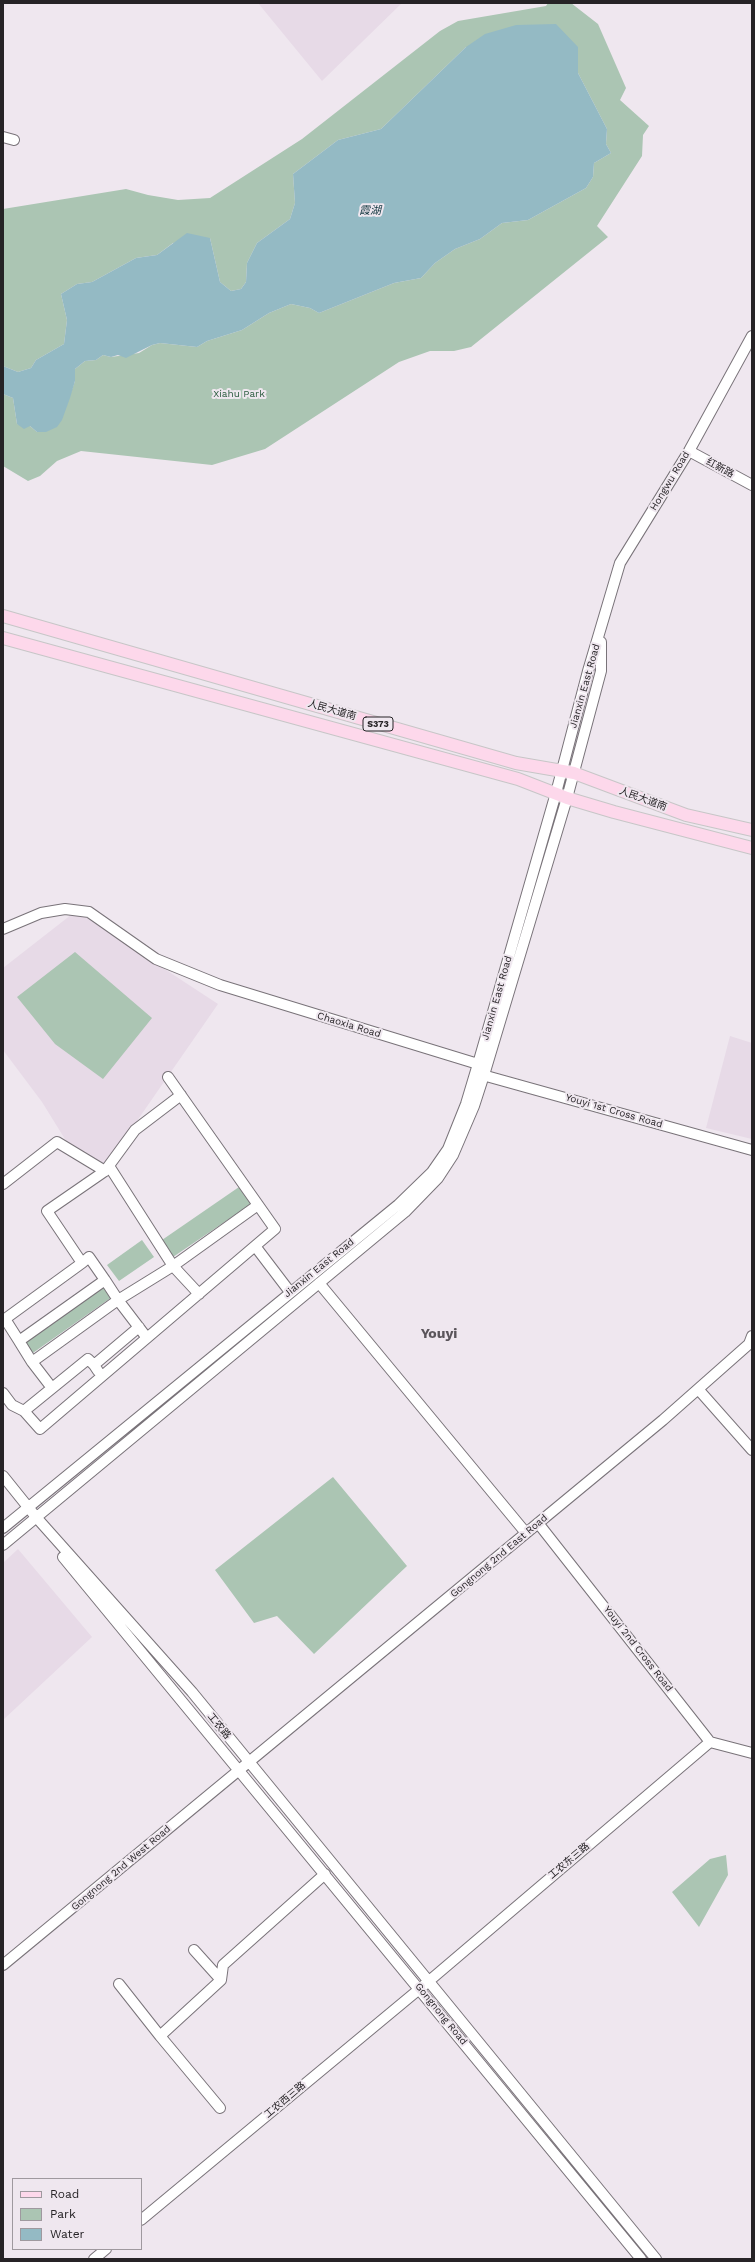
<!DOCTYPE html>
<meta charset="utf-8">
<style>
body{margin:0}
#map{position:relative;width:755px;height:2262px;overflow:hidden;background:#efe7ef;font-family:"Work Sans",sans-serif}
canvas{display:block}
.frame{position:absolute;inset:0;border:4px solid #262326;pointer-events:none}
.legend{position:absolute;left:12px;top:2178px;width:130px;height:72px;box-sizing:border-box;background:#efe7ef;border:1px solid #9f999f;margin:0;padding:5px 7px;list-style:none;font-size:12px;color:#262326}
.legend li{display:flex;align-items:center;gap:8px;height:20px}
.legend b{width:20px;border:1px solid #9f999f}
</style>
<div id="map">
<canvas width="755" height="2262"></canvas>
<div class="frame"></div>
<ul class="legend">
<li><b style="height:5px;background:#fdd8eb"></b>Road</li>
<li><b style="height:11px;background:#abc5b3"></b>Park</li>
<li><b style="height:11px;background:#94bac4"></b>Water</li>
</ul>
</div>
<script>
const ctx = document.querySelector('canvas').getContext('2d');
ctx.lineJoin = 'round';
function fill(path, color) {
  ctx.fillStyle = color;
  ctx.fill(path, 'evenodd');
}
function toPath(rows) {
  const path = new Path2D();
  for (const r of rows) {
    path.moveTo(r[0], r[1]);
    for (let i = 2; i < r.length; i += 2) path.lineTo(r[i], r[i + 1]);
  }
  return path;
}
function stroke(path, color, width, dash) {
  ctx.strokeStyle = color;
  ctx.lineWidth = width;
  ctx.lineCap = dash ? 'butt' : 'round';
  ctx.setLineDash(dash || []);
  ctx.stroke(path);
}
function drawText(font, color, halo, rows, align = 'center') {
  ctx.font = font + ' "Work Sans","Noto Sans SC",sans-serif';
  ctx.lineWidth = 4;
  ctx.setLineDash([]);
  ctx.textBaseline = 'middle';
  ctx.strokeStyle = halo;
  ctx.fillStyle = color;
  for (const [text, x, y, turn = 0] of rows) {
    ctx.save();
    ctx.translate(x, y);
    ctx.rotate((+turn || 0) * Math.PI / 180);
    ctx.textAlign = isNaN(turn) ? turn : align;
    if (halo) ctx.strokeText(text, 0, 0);
    ctx.fillText(text, 0, 0);
    ctx.restore();
  }
}
fill(toPath([
 [258,3,402,3,322,81],
 [76,911,218,1004,105,1167,68,1144,42,1102,3,1050,3,968],
 [730,1036,752,1043,752,1139,706,1128],
 [18,1549,92,1637,3,1720,3,1563]
]), '#e7dae7');
fill(toPath([
 [548,3,571,3,598,24,626,88,620,100,649,126,643,135,642,156,597,226,608,237,471,347,454,351,430,351,399,362,265,449,212,465,81,451,57,461,40,476,28,481,3,466,3,394,13,398,17,424,30,426,37,432,65,409,75,381,75,369,85,361,96,360,103,355,111,357,139,353,152,345,160,343,197,347,207,341,242,330,269,313,291,304,310,308,319,313,394,283,421,278,435,263,455,249,480,239,502,223,528,220,586,188,593,177,594,163,611,153,606,144,607,129,578,73,578,47,466,47,381,129,338,140,293,174,295,203,290,219,257,243,247,263,246,282,241,289,231,291,220,282,210,238,173,243,157,255,136,258,92,282,77,284,61,294,67,320,64,344,36,360,31,368,18,372,3,366,3,209,126,189,148,195,178,200,210,198,302,139,440,31,458,21,546,6],
 [75,952,152,1018,103,1079,55,1044,17,997],
 [239,1187,251,1204,173,1257,162,1240],
 [142,1240,154,1257,119,1281,107,1265],
 [103,1284,112,1297,30,1355,21,1341],
 [333,1477,407,1566,314,1654,277,1616,254,1623,215,1570],
 [726,1855,728,1875,699,1927,672,1892,710,1859]
]), '#abc5b3');
fill(toPath([
 [556,24,578,47,578,73,607,129,606,144,611,153,594,163,593,177,586,188,528,220,502,223,480,239,455,249,435,263,421,278,394,283,319,313,310,308,291,304,269,313,242,330,207,341,197,347,160,343,152,345,126,358,118,355,111,357,103,355,96,360,85,361,75,369,75,381,70,398,62,420,57,427,46,432,37,432,30,426,24,429,17,424,13,398,3,394,3,366,18,372,31,368,36,360,64,344,67,320,61,294,77,284,92,282,136,258,157,255,187,233,210,238,220,282,231,291,241,289,246,282,247,263,257,243,290,219,295,203,293,174,338,140,381,129,466,47,485,34,516,25]
]), '#94bac4');
const minor = toPath([
 [3,137,14,140],
 [689,451,752,485],
 [3,929,41,913,65,909,89,912,156,959,220,985,478,1064],
 [479,1074,752,1150],
 [168,1077,275,1229,255,1246],
 [109,1166,173,1266,199,1294],
 [3,1184,57,1142,105,1171,135,1130,181,1095],
 [319,1283,526,1533],
 [147,1338,118,1300,173,1266,258,1205],
 [19,1341,5,1319,82,1263],
 [32,1362,19,1341,105,1280,89,1257,82,1263,47,1211,105,1171],
 [94,1365,88,1359,24,1411,40,1429,255,1246,290,1292],
 [98,1371,94,1365,139,1327],
 [52,1388,32,1362,118,1300,105,1280],
 [698,1389,752,1450],
 [3,1393,12,1405,24,1411],
 [3,1476,36,1517,192,1692,656,2259],
 [538,1523,710,1742,752,1753],
 [3,1528,398,1205,432,1172,448,1149,466,1104,478,1064,556,793,588,671,620,563,689,451,752,336],
 [3,1545,405,1212,438,1178,453,1155,474,1106,484,1075,567,798,601,671,601,642],
 [63,1557,641,2259],
 [194,1950,221,1980],
 [3,1965,663,1420,749,1344,752,1336],
 [119,1984,160,2036,221,1980,223,1965,325,1874],
 [160,2036,220,2108],
 [141,2220,429,1981,710,1742],
 [94,2259,106,2249]
]);
const major = toPath([
 [3,616,516,763,574,773,686,815,752,830],
 [3,638,518,779,567,798,614,812,752,848]
]);
stroke(minor, '#797379', 12);
stroke(major, '#c7c6c7', 14);
stroke(minor, '#fff', 10);
stroke(major, '#fdd8eb', 12);
for (const [x, y, w] of [
 [378,724,30]
]) {
  const box = new Path2D();
  box.roundRect(x - w / 2, y - 7, w, 14, 3);
  ctx.fillStyle = '#efe7ef';
  ctx.fill(box);
  stroke(box, '#262326', 1);
}
drawText('bold 9px', '#262326', null, [
 ["S373",378,724]
]);
drawText('10px', '#2a5b3e', '#efe7ef', [
 ["Xiahu Park",239,394]
]);
drawText('10px', '#262326', '#efe7ef', [
 ["红新路",720,468,28],
 ["Hongwu Road",670,481,-59],
 ["Jianxin East Road",585,686,-74],
 ["人民大道南",332,710,16],
 ["人民大道南",643,799,20],
 ["Jianxin East Road",497,998,-74],
 ["Chaoxia Road",349,1025,17],
 ["Youyi 1st Cross Road",614,1111,16],
 ["Jianxin East Road",319,1268,-39],
 ["Gongnong 2nd East Road",499,1556,-40],
 ["Youyi 2nd Cross Road",638,1649,52],
 ["工农路",219,1726,51],
 ["工农东三路",569,1861,-40],
 ["Gongnong 2nd West Road",121,1868,-40],
 ["Gongnong Road",441,2014,51],
 ["工农西三路",285,2100,-40]
]);
drawText('italic 11px', '#10353e', '#efe7ef', [
 ["霞湖",370,211]
]);
drawText('bold 14px', '#5a545a', '#efe7ef', [
 ["Youyi",439,1334]
]);
</script>
